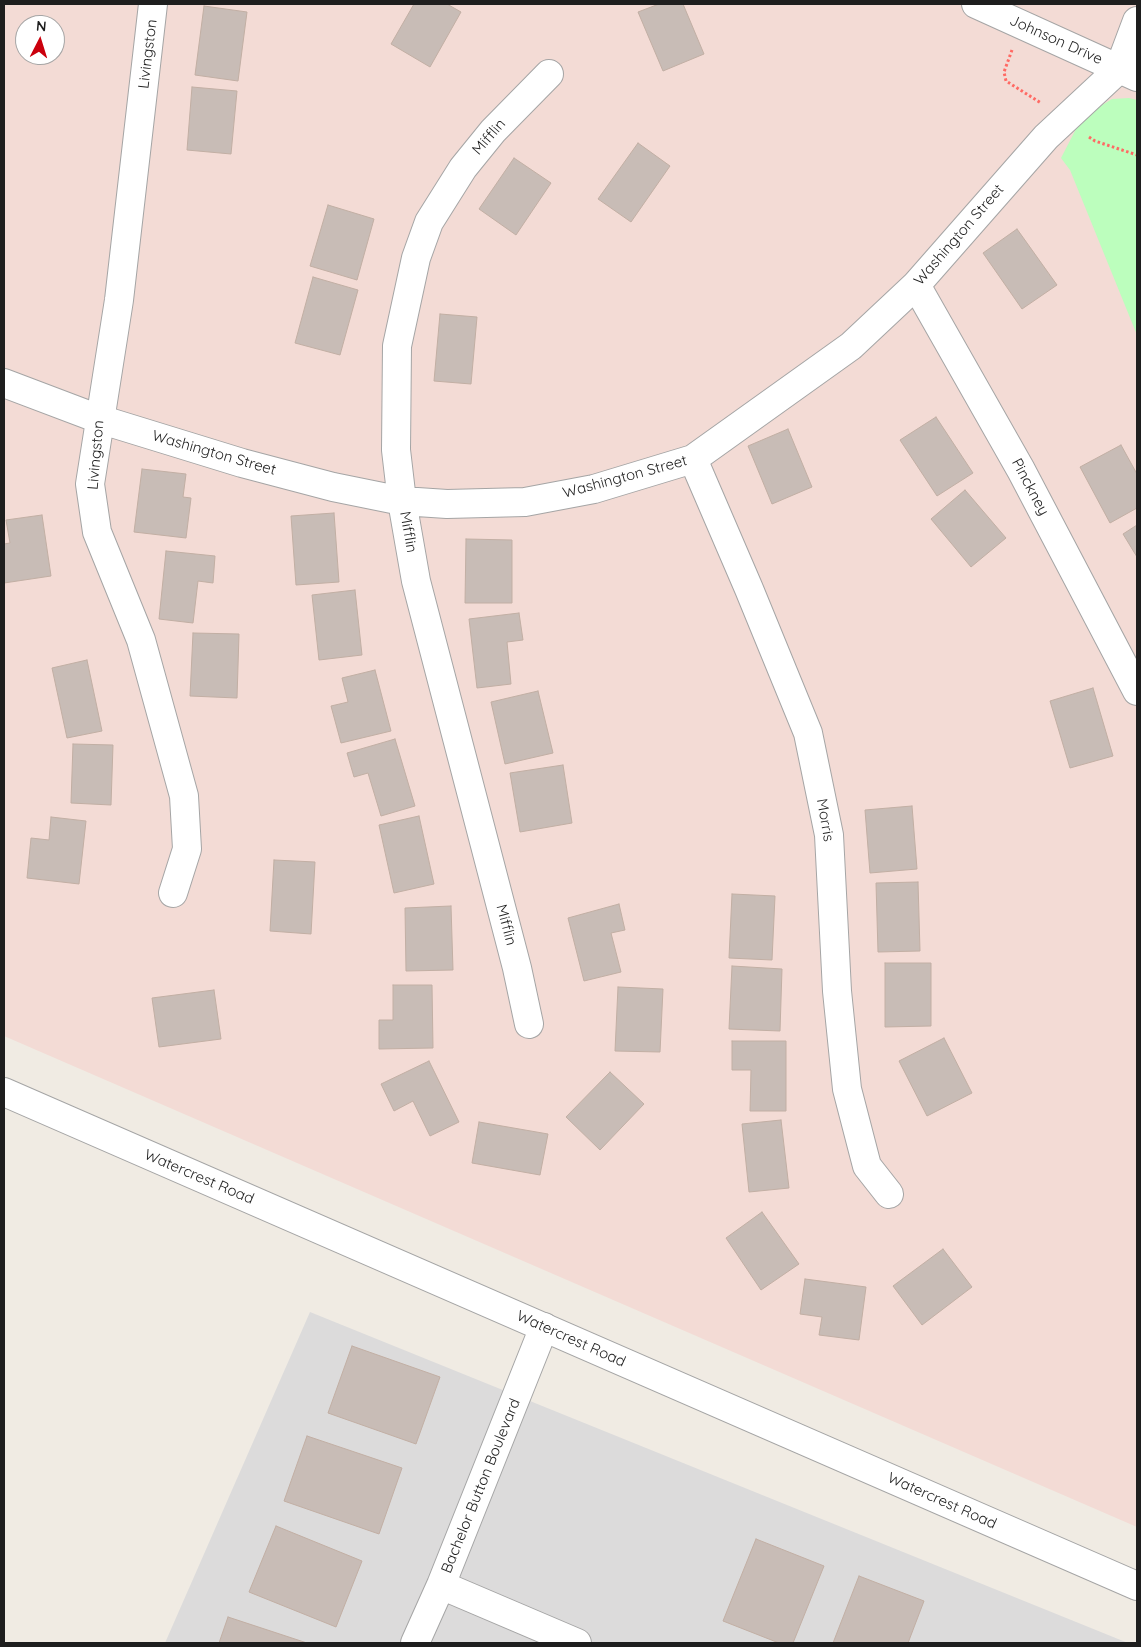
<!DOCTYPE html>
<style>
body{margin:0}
#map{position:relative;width:1141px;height:1647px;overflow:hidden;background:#f0ebe3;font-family:Quicksand,sans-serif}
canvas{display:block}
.frame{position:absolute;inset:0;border:5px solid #1e1e1e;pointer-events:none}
.north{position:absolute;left:15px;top:15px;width:50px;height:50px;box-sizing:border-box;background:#fff;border:1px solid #a5a5a5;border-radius:50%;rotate:5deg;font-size:14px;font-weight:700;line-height:20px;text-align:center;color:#1e1e1e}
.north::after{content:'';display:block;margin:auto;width:18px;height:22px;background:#cb000d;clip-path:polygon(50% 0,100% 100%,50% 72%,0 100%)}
</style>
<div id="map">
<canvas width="1141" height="1647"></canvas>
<div class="frame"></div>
<div class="north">N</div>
</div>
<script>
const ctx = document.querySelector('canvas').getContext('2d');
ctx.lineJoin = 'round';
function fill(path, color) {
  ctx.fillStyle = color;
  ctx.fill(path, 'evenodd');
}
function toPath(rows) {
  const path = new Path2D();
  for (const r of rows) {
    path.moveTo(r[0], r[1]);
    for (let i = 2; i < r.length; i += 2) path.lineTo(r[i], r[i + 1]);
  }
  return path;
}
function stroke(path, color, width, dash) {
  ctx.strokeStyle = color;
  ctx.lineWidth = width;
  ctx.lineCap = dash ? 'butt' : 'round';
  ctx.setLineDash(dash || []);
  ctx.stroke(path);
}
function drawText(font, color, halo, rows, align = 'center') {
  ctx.font = font + ' Quicksand,sans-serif';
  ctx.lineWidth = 4.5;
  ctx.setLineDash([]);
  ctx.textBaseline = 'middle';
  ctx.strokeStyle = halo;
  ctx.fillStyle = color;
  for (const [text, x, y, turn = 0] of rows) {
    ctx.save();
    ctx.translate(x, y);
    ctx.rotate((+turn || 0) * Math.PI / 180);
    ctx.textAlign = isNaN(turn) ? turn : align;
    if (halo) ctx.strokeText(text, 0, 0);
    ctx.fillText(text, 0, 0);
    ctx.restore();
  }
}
fill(toPath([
 [310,1312,1128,1643,165,1643]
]), '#dcdbdb');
fill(toPath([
 [4,4,1137,4,1137,1527,4,1036],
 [25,25,55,25,55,55,25,55]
]), '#f3dbd5');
fill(toPath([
 [1129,98,1137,100,1137,335,1070,170,1061,158,1076,129,1094,110,1112,99]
]), '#bcfebd');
const building = toPath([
 [414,4,447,4,461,12,430,67,391,44,414,4],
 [659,4,683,4,704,54,663,71,638,12,659,4],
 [204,6,247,12,238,81,195,75,204,6],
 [192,87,237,91,231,154,187,150,192,87],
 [638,143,670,166,631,222,598,199,638,143],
 [514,158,551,183,516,235,479,209,514,158],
 [328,205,374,219,357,280,310,266,328,205],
 [1017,229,1057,285,1022,309,983,253,1017,229],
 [313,277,358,290,340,355,295,343,313,277],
 [440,314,477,317,471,384,434,381,440,314],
 [936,417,973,473,937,496,900,440,936,417],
 [788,429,812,487,772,504,748,446,788,429],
 [1121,445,1137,474,1137,508,1110,523,1080,467,1121,445],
 [142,469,186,474,183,497,191,498,186,538,134,532,142,469],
 [965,490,1006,538,971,567,931,519,965,490],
 [334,513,339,582,296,585,291,516,334,513],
 [42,515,51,576,4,583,4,544,10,543,6,520,42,515],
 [1137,525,1137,557,1123,534,1137,525],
 [466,539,512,540,512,603,465,603,466,539],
 [166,551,215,556,213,583,198,581,193,623,159,619,166,551],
 [355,590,362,655,319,660,312,595,355,590],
 [519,613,523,640,507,642,511,684,477,688,469,619,519,613],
 [193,633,239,634,237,698,190,696,193,633],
 [87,660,102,731,67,738,52,668,87,660],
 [375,670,391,731,341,743,331,706,348,702,342,678,375,670],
 [1093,688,1113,756,1070,768,1050,701,1093,688],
 [538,691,553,753,505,764,491,702,538,691],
 [395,739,415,806,381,816,368,773,354,777,347,753,395,739],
 [73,744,113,745,111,805,71,803,73,744],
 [563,765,572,823,520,832,510,773,563,765],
 [912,806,917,869,870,873,865,810,912,806],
 [419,816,434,884,394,893,379,825,419,816],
 [51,817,86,821,79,884,27,878,31,838,49,840,51,817],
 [274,860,315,862,311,934,270,931,274,860],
 [918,882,920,951,878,952,876,883,918,882],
 [732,894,775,896,772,960,729,958,732,894],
 [619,904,625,930,611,933,621,972,584,981,568,918,619,904],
 [451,906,453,970,406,971,405,908,451,906],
 [885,963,931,963,931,1026,885,1027,885,963],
 [732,966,782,969,780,1031,729,1029,732,966],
 [393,985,432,985,433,1048,379,1049,379,1020,393,1020,393,985],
 [618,987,663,989,660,1052,615,1051,618,987],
 [214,990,221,1039,159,1047,152,998,214,990],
 [944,1038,972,1093,927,1116,899,1061,944,1038],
 [732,1041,786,1041,786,1111,750,1111,751,1070,732,1070,732,1041],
 [429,1061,459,1122,430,1136,413,1101,394,1111,381,1084,429,1061],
 [610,1072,644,1104,600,1150,566,1117,610,1072],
 [781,1120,789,1188,749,1192,742,1124,781,1120],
 [479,1122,548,1134,540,1175,472,1163,479,1122],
 [762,1212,799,1264,761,1290,726,1238,762,1212],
 [943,1249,972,1287,922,1325,893,1286,943,1249],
 [805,1279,866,1287,859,1340,819,1335,822,1317,800,1314,805,1279],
 [352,1346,440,1377,416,1444,328,1413,352,1346],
 [307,1436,402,1468,379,1534,284,1501,307,1436],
 [276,1526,362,1561,336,1627,249,1592,276,1526],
 [756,1539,824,1566,793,1643,779,1643,723,1621,756,1539],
 [859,1576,924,1601,908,1643,833,1643,859,1576],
 [228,1617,307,1643,219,1643,228,1617]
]);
fill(building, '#c8bcb6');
stroke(building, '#c2afa4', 1);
const minor = toPath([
 [153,4,119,300,90,484,97,532,141,640,184,796,187,849,173,893],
 [916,285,1021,470,1137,691],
 [4,383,99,419,242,463,333,487,402,501,447,504,525,502,594,489,693,459,851,346,916,285,1046,137,1119,69],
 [693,459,749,589,808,733,829,835,837,991,847,1089,867,1166,889,1194],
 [529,1024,517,968,416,581,402,501,396,450,397,346,416,258,429,222,463,168,493,131,549,74],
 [441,1585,577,1643],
 [415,1643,441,1585,544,1327]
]);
const tertiary = toPath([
 [976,4,1137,77],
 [1119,69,1137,21],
 [4,1092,1137,1586]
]);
stroke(minor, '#a5a5a5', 30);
stroke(tertiary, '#a5a5a5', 30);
stroke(toPath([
 [1012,50,1004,72,1006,81,1041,103],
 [1089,137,1095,141,1137,155]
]), '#ff6a64', 3, [2.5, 2.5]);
stroke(minor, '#fff', 28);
stroke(tertiary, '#fff', 28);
drawText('15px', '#1e1e1e', '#fff', [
 ["Johnson Drive",1056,40,24],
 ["Livingston",148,54,-83],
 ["Mifflin",489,137,-49],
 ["Washington Street",959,235,-49],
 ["Washington Street",214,453,16],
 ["Livingston",96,455,-85],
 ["Washington Street",625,477,-15],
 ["Pinckney",1030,487,62],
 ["Mifflin",408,532,80],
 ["Morris",825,820,80],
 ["Mifflin",506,925,75],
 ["Watercrest Road",199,1177,23],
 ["Watercrest Road",571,1339,24],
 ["Bachelor Button Boulevard",481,1486,-68],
 ["Watercrest Road",942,1501,24]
]);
</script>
